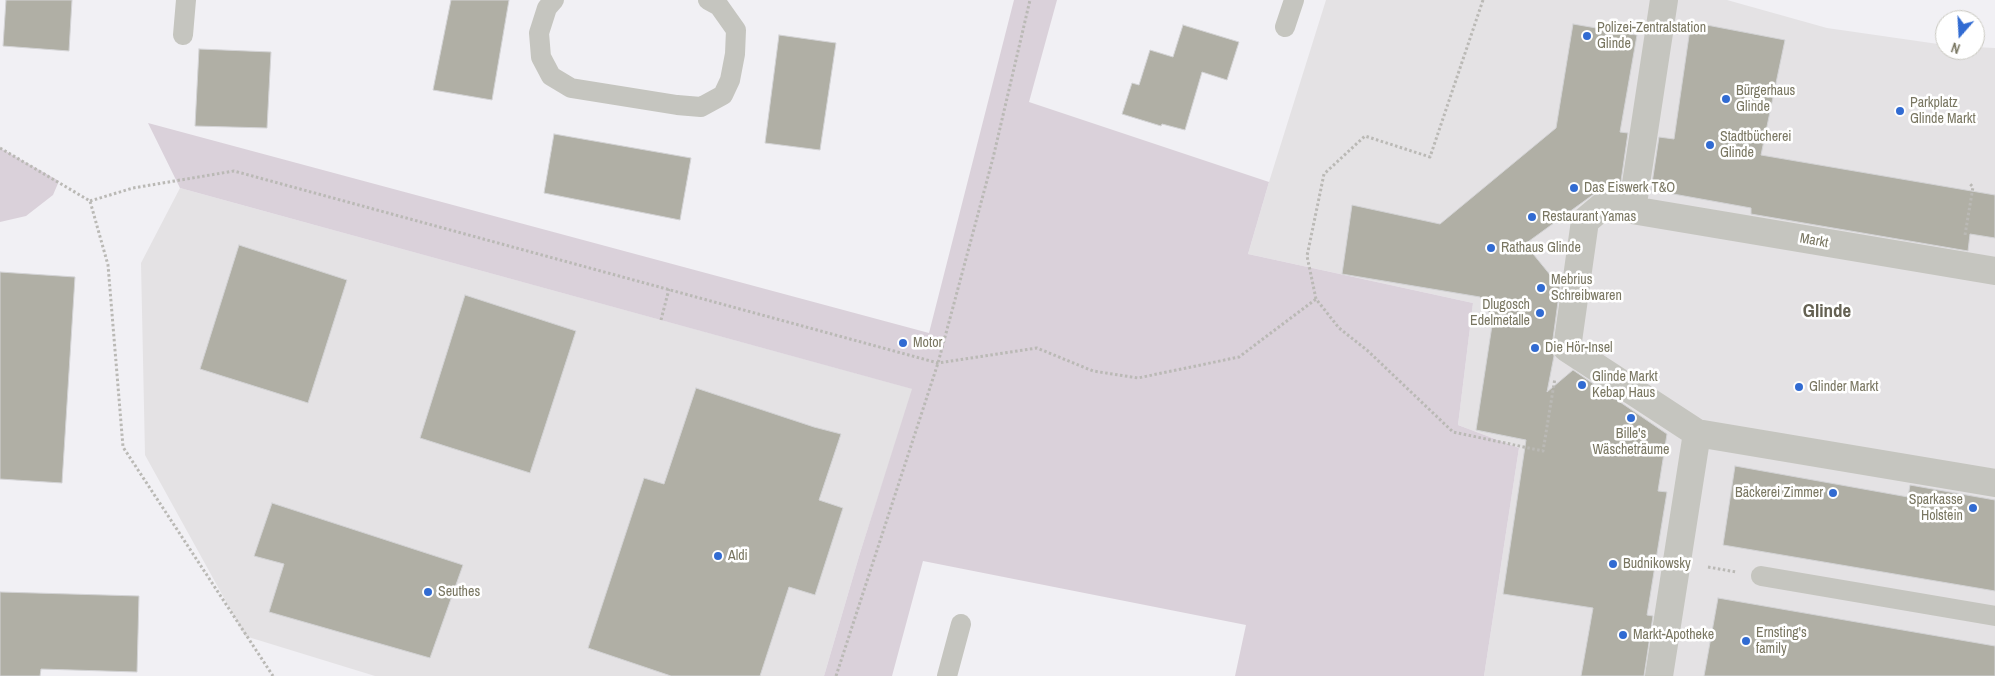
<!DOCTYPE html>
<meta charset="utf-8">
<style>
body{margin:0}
#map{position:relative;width:1995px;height:676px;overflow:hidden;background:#f1f0f4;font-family:"Archivo Narrow",sans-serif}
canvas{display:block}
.north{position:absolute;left:1935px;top:10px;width:50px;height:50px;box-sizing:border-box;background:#fff;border:1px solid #c9c8c0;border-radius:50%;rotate:199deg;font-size:14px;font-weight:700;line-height:20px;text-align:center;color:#797661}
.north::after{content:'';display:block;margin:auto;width:18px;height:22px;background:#316bd2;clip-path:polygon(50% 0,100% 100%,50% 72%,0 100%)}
</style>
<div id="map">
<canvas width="1995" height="676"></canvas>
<div class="north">N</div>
</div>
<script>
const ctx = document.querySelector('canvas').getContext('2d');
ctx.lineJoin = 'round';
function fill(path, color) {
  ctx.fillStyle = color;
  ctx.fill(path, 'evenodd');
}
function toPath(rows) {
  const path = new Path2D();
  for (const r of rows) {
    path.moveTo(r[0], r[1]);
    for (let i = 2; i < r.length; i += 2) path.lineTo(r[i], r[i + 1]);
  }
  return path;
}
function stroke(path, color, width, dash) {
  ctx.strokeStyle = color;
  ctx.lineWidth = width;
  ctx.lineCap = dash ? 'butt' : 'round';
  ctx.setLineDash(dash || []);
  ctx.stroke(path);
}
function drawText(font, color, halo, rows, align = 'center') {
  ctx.font = font + ' "Archivo Narrow",sans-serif';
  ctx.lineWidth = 5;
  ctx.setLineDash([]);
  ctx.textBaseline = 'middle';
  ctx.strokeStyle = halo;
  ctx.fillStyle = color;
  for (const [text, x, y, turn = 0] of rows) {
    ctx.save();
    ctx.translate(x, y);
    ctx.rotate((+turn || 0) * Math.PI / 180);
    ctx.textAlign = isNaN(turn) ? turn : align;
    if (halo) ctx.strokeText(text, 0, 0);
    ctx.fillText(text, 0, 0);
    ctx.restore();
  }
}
fill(toPath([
 [1326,0,1727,0,1827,28,1945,45,1945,50,1975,50,1975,47,1995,48,1995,676,1484,676,1519,448,1458,425,1473,303,1248,254,1269,182],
 [180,188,913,389,860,553,824,676,375,676,245,636,145,455,141,263]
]), '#e4e2e4');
fill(toPath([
 [1014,0,1057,0,1029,102,1269,182,1248,254,1473,303,1458,425,1519,448,1484,676,1235,676,1246,625,923,561,892,676,824,676,860,553,912,389,180,188,148,123,929,333],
 [0,148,59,181,53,195,26,216,0,222]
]), '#dad1da');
const building = toPath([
 [6,0,72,0,69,51,3,46,6,0],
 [451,0,509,0,492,100,433,90,451,0],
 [1691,22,1785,40,1761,155,1995,195,1995,238,1970,234,1968,251,1751,214,1751,208,1651,190,1659,137,1674,139,1691,22],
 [1573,24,1637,35,1620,132,1628,133,1620,188,1605,186,1525,244,1560,287,1552,346,1554,356,1547,392,1573,370,1667,434,1658,491,1667,492,1647,615,1653,616,1644,676,1581,676,1593,608,1503,594,1526,440,1476,430,1493,319,1480,297,1342,274,1352,205,1440,224,1556,128,1573,24],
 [1183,25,1239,42,1227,80,1202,72,1185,130,1162,124,1161,126,1122,114,1132,83,1139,85,1150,50,1173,57,1183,25],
 [779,35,836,43,820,150,765,143,779,35],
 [199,49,271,52,267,128,195,126,199,49],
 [554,134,691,158,680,220,544,193,554,134],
 [239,245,347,280,308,403,200,369,239,245],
 [0,272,75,277,62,483,0,479,0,272],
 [465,295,576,331,530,473,420,438,465,295],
 [696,388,814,427,841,434,819,500,843,508,815,595,789,587,760,676,671,676,588,648,644,478,664,484,696,388],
 [1735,466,1908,497,1910,485,1995,500,1995,591,1723,545,1735,466],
 [272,503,463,565,430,658,269,612,284,564,254,556,272,503],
 [0,592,139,596,137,672,41,669,40,676,0,676,0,592],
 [1718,598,1995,646,1995,676,1704,676,1718,598]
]);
fill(building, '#b0afa5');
stroke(building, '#d3d3d5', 1);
stroke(toPath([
 [1483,0,1430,157,1365,136,1324,174,1307,256,1316,299,1339,328,1368,351,1453,432,1543,451,1555,378],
 [0,148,90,201,108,265,123,447,273,676],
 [90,201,133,188,234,171,938,363,1037,348,1093,371,1138,378,1239,357,1316,299],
 [1965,235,1973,187,1970,184],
 [661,320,669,289],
 [1708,567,1736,572],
 [836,676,938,363,993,158,1030,0]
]), '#bab9b5', 3, [2.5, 2.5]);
stroke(toPath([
 [554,0,547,8,539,33,541,57,551,76,571,88,677,105,701,107,723,95,730,80,735,54,736,30,719,6,708,0],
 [1285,27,1294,0],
 [183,35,186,0],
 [1761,576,1995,616],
 [947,676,961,624]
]), '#c5c5bf', 20);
stroke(toPath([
 [1632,210,1995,271],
 [1697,433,1995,483],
 [1659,676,1697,433,1567,348,1585,221,1604,205,1632,210,1664,0]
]), '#c5c5bf', 28);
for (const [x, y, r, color] of [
 [1587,36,5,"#316bd2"],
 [1726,99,5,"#316bd2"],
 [1900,111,5,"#316bd2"],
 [1710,145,5,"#316bd2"],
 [1574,188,5,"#316bd2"],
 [1532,217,5,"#316bd2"],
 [1491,248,5,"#316bd2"],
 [1541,288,5,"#316bd2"],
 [1540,313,5,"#316bd2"],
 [903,343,5,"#316bd2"],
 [1535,348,5,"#316bd2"],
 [1582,385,5,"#316bd2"],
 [1799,387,5,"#316bd2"],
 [1631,418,5,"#316bd2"],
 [1833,493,5,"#316bd2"],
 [1973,508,5,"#316bd2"],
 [718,556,5,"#316bd2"],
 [1613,564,5,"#316bd2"],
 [428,592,5,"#316bd2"],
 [1623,635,5,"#316bd2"],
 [1746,641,5,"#316bd2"]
]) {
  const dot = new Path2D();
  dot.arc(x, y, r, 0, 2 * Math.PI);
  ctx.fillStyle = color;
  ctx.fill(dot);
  stroke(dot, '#fff', 2);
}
drawText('14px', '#797661', '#fff', [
 ["Polizei-Zentralstation",1597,28],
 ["Glinde",1597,44],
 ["Bürgerhaus",1736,91],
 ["Glinde",1736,107],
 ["Parkplatz",1910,103],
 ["Glinde Markt",1910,119],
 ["Stadtbücherei",1720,137],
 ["Glinde",1720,153],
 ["Das Eiswerk T&O",1584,188],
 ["Restaurant Yamas",1542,217],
 ["Rathaus Glinde",1501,248],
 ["Mebrius",1551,280],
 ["Schreibwaren",1551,296],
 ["Dlugosch",1530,305,"right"],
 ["Edelmetalle",1530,321,"right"],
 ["Motor",913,343],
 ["Die Hör-Insel",1545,348],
 ["Glinde Markt",1592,377],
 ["Kebap Haus",1592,393],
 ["Glinder Markt",1809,387],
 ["Bille's",1631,434,"center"],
 ["Wäscheträume",1631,450,"center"],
 ["Bäckerei Zimmer",1823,493,"right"],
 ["Sparkasse",1963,500,"right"],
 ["Holstein",1963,516,"right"],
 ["Aldi",728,556],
 ["Budnikowsky",1623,564],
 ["Seuthes",438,592],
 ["Ernsting's",1756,633],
 ["family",1756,649],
 ["Markt-Apotheke",1633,635]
], 'left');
drawText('14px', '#797661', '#fff', [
 ["Markt",1814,241,10]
]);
drawText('bold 19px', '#646152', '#fff', [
 ["Glinde",1827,312]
]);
</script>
